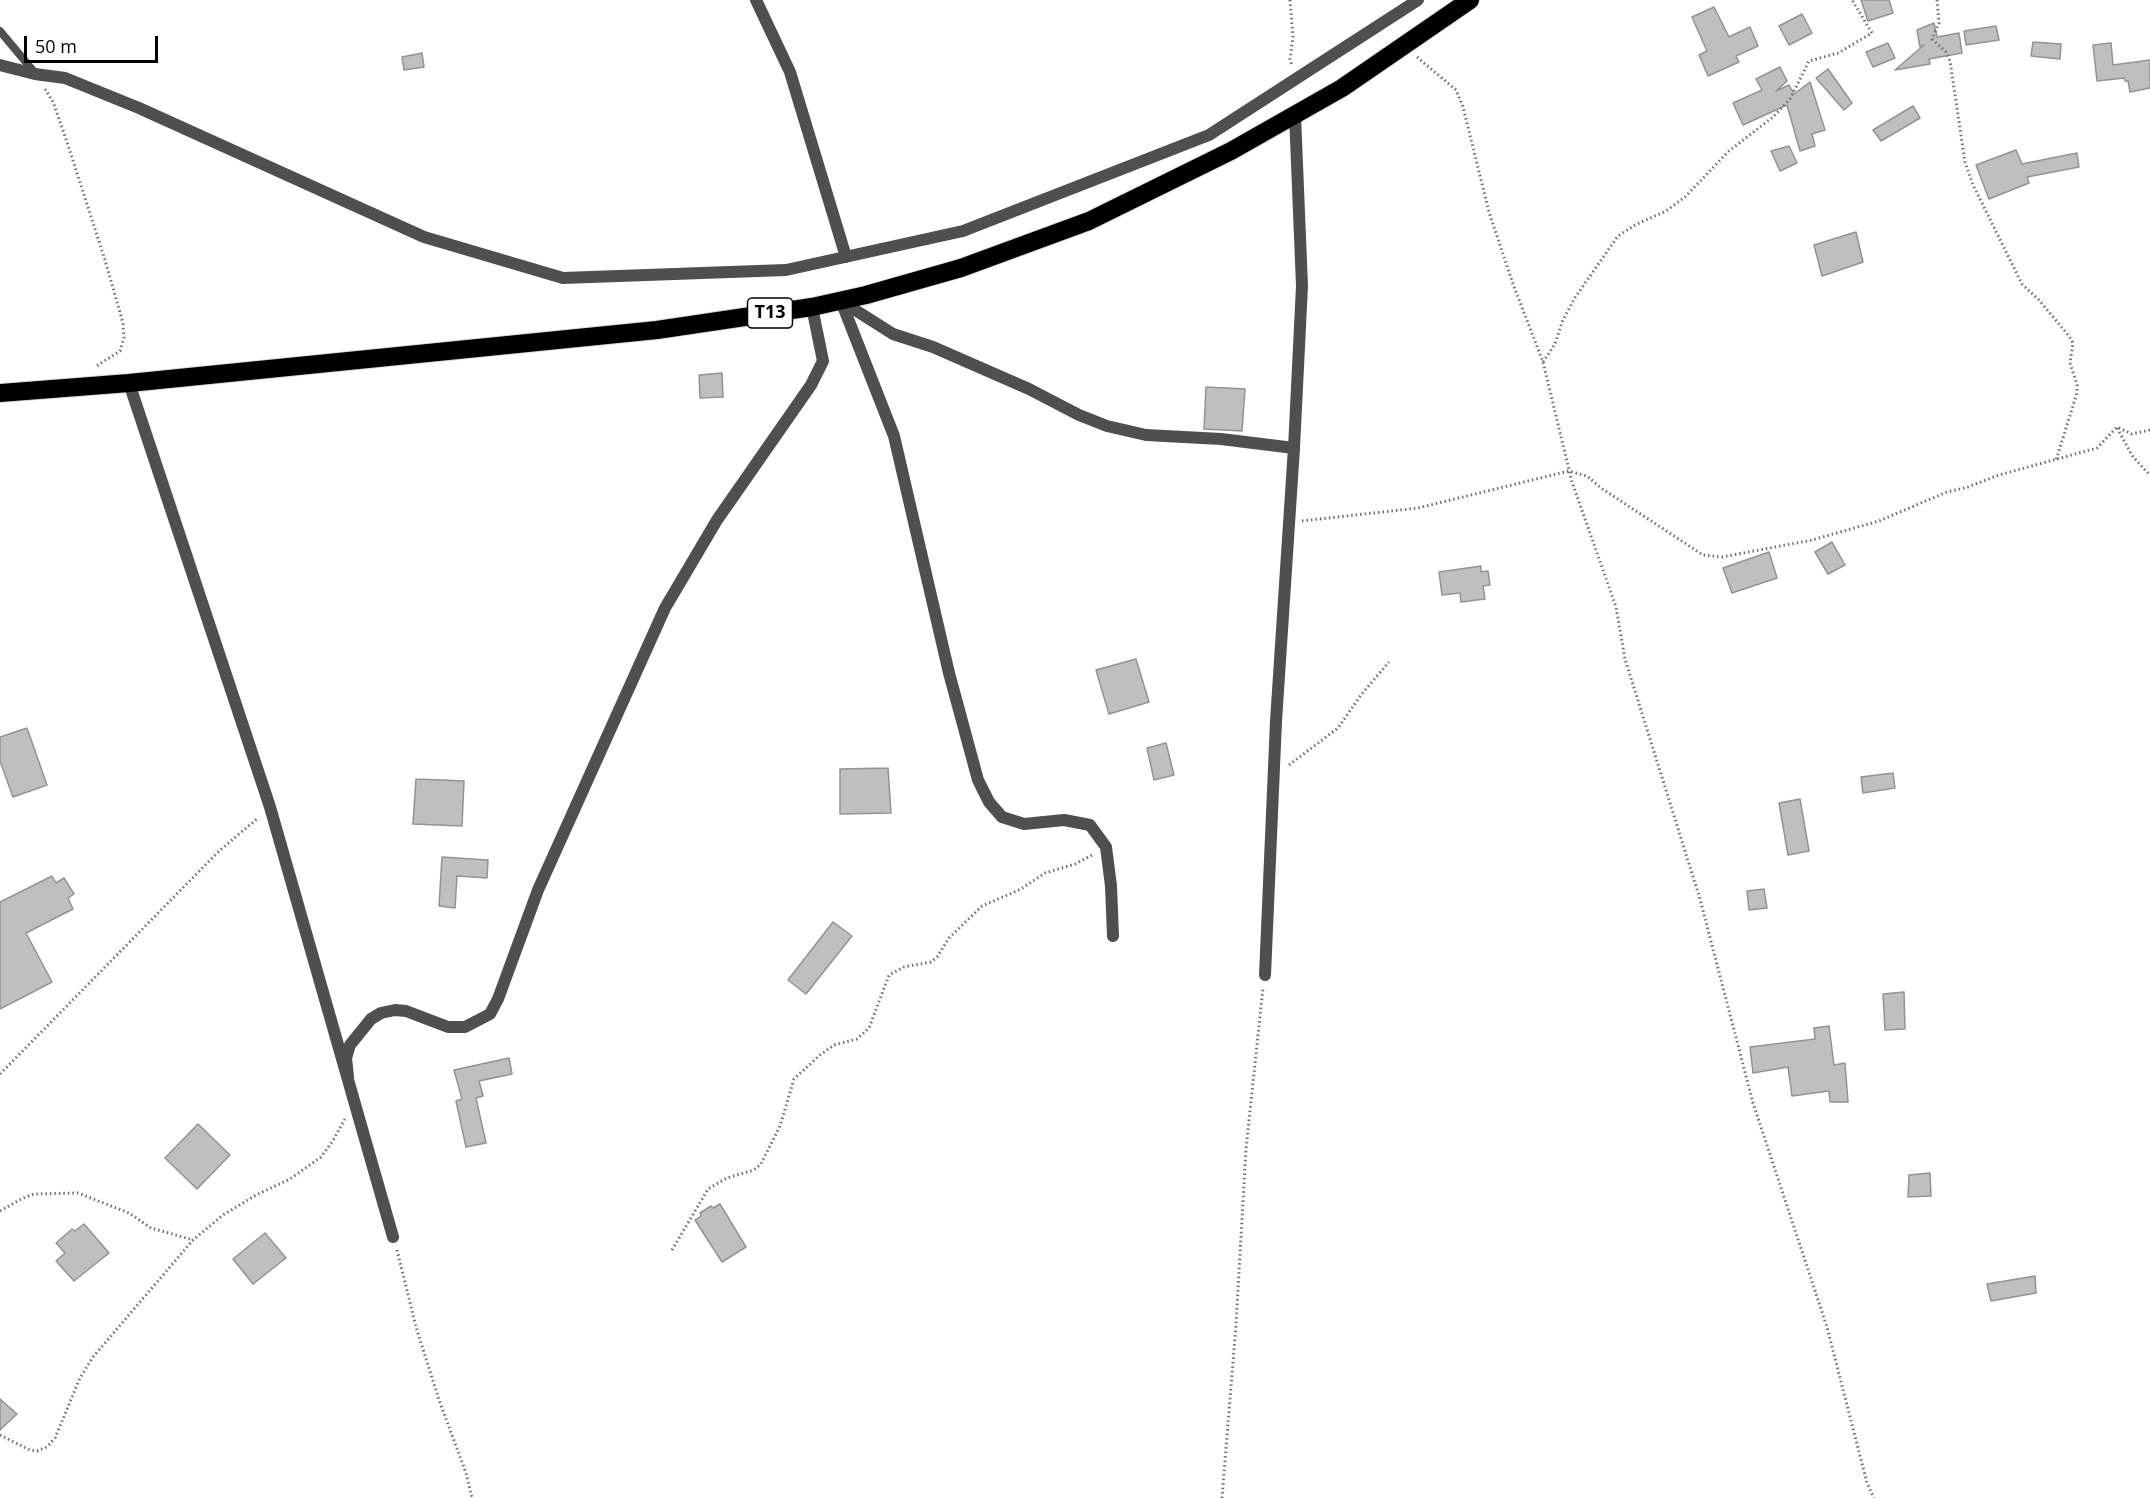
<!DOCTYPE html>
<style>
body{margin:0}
#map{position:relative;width:2150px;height:1498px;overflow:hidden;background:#fff;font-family:"Open Sans",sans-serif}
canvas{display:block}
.scale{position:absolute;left:24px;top:36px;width:134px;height:27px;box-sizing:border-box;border:3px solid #000;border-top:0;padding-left:8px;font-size:18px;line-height:21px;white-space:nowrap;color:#000;-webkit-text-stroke:4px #fff;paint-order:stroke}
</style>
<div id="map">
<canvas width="2150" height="1498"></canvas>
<div class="scale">50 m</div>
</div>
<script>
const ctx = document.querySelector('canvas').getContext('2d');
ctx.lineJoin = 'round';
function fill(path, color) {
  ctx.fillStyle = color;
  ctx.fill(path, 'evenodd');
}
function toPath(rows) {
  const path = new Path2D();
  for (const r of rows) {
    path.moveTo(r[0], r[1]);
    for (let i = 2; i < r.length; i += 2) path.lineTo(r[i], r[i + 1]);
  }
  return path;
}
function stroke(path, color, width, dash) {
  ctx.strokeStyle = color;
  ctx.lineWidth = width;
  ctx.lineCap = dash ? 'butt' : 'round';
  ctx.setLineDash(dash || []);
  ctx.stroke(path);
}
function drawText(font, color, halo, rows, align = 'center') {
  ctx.font = font + ' "Open Sans",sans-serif';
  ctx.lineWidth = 4.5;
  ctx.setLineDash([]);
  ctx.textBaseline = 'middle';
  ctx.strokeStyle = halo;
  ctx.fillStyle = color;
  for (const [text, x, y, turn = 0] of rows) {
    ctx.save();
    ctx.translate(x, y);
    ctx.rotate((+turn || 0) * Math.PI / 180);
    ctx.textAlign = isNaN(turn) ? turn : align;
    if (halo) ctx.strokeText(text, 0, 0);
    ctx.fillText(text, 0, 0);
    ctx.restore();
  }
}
const building = toPath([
 [1861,0,1889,0,1893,13,1868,21,1861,0],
 [1714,7,1729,37,1750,27,1758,46,1736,56,1739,62,1708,76,1699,55,1707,51,1692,17,1714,7],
 [1802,14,1812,33,1789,45,1779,26,1802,14],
 [1934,23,1937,37,1959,33,1962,53,1929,59,1930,64,1895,70,1924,45,1920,47,1917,30,1934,23],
 [1996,26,1999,40,1966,45,1964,31,1996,26],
 [2033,42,2061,44,2060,59,2031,56,2033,42],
 [1888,43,1895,58,1873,67,1866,52,1888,43],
 [2111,43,2113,65,2150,60,2150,88,2130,92,2128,81,2125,81,2124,78,2097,81,2093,45,2111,43],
 [422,53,424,67,404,70,402,57,422,53],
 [1780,67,1787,81,1776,91,1789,85,1794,94,1810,82,1825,130,1812,134,1815,146,1800,151,1787,105,1743,125,1733,103,1762,90,1756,79,1780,67],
 [1828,69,1852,103,1844,110,1816,78,1828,69],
 [1913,106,1920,118,1881,141,1873,130,1913,106],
 [1789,146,1797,163,1780,171,1771,151,1789,146],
 [2016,150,2022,164,2077,153,2079,167,2027,177,2029,183,1989,199,1976,165,2016,150],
 [1856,232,1863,262,1822,276,1814,245,1856,232],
 [722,373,723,397,700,398,699,375,722,373],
 [1206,387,1245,389,1242,431,1204,429,1206,387],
 [1832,542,1845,565,1828,574,1815,552,1832,542],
 [1769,552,1777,578,1732,593,1723,568,1769,552],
 [1481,566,1481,572,1488,571,1490,585,1483,586,1485,599,1461,602,1460,593,1442,595,1439,572,1481,566],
 [1136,659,1149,702,1109,714,1096,670,1136,659],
 [27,728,47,785,13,797,0,761,0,737,27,728],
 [1166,743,1174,775,1154,780,1147,748,1166,743],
 [888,768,891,813,840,814,840,769,888,768],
 [1893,773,1895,788,1863,793,1861,777,1893,773],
 [416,779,464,781,462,826,413,824,416,779],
 [1800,799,1809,851,1788,855,1779,803,1800,799],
 [442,857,488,860,487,878,457,876,455,908,439,906,442,857],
 [52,876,56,883,64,878,74,894,68,898,73,909,26,933,52,982,0,1009,0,902,52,876],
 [1764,889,1767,908,1749,910,1747,891,1764,889],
 [833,922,852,936,806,994,788,980,833,922],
 [1904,992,1905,1029,1885,1030,1883,994,1904,992],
 [1829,1026,1834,1065,1845,1063,1848,1102,1830,1102,1829,1091,1792,1096,1788,1067,1753,1073,1750,1047,1815,1039,1814,1028,1829,1026],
 [509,1058,512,1074,479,1081,483,1096,476,1098,486,1143,466,1147,456,1101,462,1099,454,1070,509,1058],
 [198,1124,230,1155,197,1189,165,1158,198,1124],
 [1930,1173,1931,1196,1908,1197,1909,1175,1930,1173],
 [720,1204,746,1247,722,1262,695,1220,701,1216,700,1213,711,1206,713,1208,720,1204],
 [84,1224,109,1253,74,1281,56,1261,65,1253,56,1243,72,1229,75,1231,84,1224],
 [265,1233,286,1258,253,1284,233,1259,265,1233],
 [2035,1276,2036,1293,1991,1301,1987,1284,2035,1276],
 [0,1399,17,1414,0,1430,0,1399]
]);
fill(building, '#bfbfbf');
stroke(building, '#939393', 1.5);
const highway = toPath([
 [0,393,129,383,657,330,812,307,866,295,961,268,1089,221,1231,151,1342,88,1470,0]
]);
stroke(highway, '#dbdbdb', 20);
stroke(toPath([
 [1290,0,1293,37,1290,59,1292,66],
 [1937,0,1939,23,1932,39,1946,52,1950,61,1965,162,1973,185,2022,284,2039,300,2069,336,2073,343,2070,363,2077,385,2077,393,2056,460],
 [1417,57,1456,90,1463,107,1489,212,1513,284,1543,362,1572,482,1616,607,1625,659,1700,899,1753,1103,1827,1327,1867,1483,1874,1498],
 [45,89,53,102,66,139,105,260,123,323,124,338,120,351,95,367],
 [1543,362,1555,344,1562,322,1574,299,1618,236,1635,225,1666,211,1685,197,1729,151,1773,117,1790,99,1809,61,1838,53,1872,33,1852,0],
 [2117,428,2133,457,2150,475],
 [1302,521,1418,508,1569,471,1587,476,1601,488,1703,555,1722,557,1812,540,1879,521,1947,492,1968,487,1999,475,2097,448,2117,427,2132,434,2150,430],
 [1289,765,1338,728,1361,695,1389,662],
 [0,1074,219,851,258,818],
 [0,1211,23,1198,34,1194,78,1193,129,1213,151,1228,193,1240],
 [397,1250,416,1327,439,1400,466,1473,472,1498],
 [672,1250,708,1189,727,1178,754,1170,761,1164,780,1126,794,1079,820,1055,834,1045,857,1039,869,1028,889,975,904,967,931,962,937,957,949,938,982,906,1021,889,1045,873,1075,864,1094,854],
 [0,1435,30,1450,37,1451,47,1447,55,1438,80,1378,93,1357,193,1240,223,1215,256,1195,290,1179,321,1157,332,1142,345,1119],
 [1222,1498,1236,1325,1246,1149,1263,988]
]), '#717171', 3, [1.5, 3]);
stroke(toPath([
 [0,31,35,73]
]), '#4f4f4f', 8);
stroke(toPath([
 [756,0,790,72,846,257],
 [0,65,35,74,65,78,139,108,424,237,563,278,786,270,963,231,1209,135,1418,0],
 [841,301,894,436,949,673,978,780,989,802,1002,817,1024,824,1064,820,1090,825,1106,847,1111,886,1113,936],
 [841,301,893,334,933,347,1029,389,1079,415,1107,426,1146,435,1221,439,1294,448],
 [129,383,270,807,393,1237],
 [1265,975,1276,721,1294,448,1302,286,1295,115],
 [348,1077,346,1058,350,1045,371,1019,381,1013,395,1010,406,1011,448,1027,465,1027,490,1014,498,999,538,890,665,608,717,520,811,385,823,361,812,307]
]), '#4f4f4f', 12);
stroke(highway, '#000', 18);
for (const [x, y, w] of [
 [770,313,45]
]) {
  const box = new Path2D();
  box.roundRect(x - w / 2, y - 15, w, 30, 4.5);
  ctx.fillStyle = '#fff';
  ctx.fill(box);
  stroke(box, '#000', 1.5);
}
drawText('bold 18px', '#000', null, [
 ["T13",770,313]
]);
</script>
